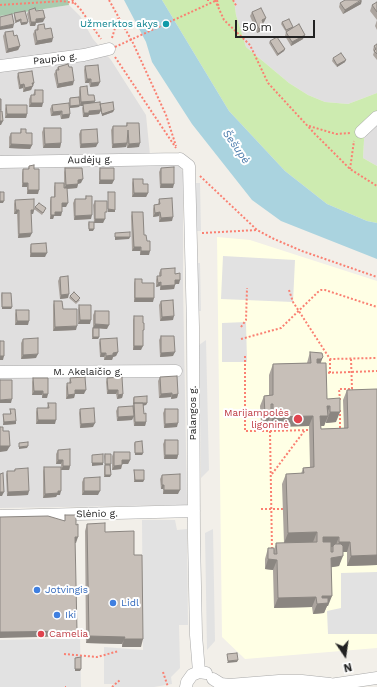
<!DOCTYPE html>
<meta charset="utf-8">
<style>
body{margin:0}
#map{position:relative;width:377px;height:687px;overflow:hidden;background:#f2efe9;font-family:"Work Sans",sans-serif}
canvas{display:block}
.north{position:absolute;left:325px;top:635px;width:40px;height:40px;-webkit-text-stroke:3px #fff;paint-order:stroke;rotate:167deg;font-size:11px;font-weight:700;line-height:16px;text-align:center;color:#222}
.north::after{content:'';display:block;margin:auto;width:14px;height:18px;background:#222;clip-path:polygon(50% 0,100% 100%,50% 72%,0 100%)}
.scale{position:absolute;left:235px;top:20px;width:80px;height:18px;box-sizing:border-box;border:2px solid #222;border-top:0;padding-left:5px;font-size:12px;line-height:14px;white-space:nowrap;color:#222;-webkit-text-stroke:3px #fff;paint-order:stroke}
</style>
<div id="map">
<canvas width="377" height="687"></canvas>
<div class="north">N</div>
<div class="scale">50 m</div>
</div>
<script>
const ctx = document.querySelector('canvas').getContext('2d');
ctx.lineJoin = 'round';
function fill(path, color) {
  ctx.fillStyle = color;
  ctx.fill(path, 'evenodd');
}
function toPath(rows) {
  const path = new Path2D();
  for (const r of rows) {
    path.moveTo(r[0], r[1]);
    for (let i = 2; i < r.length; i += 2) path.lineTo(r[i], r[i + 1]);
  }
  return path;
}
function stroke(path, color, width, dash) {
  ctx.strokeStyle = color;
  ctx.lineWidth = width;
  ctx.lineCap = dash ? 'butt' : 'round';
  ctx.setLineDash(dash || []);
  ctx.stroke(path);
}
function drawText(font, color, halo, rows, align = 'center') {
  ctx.font = font + ' "Work Sans",sans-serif';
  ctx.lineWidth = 4;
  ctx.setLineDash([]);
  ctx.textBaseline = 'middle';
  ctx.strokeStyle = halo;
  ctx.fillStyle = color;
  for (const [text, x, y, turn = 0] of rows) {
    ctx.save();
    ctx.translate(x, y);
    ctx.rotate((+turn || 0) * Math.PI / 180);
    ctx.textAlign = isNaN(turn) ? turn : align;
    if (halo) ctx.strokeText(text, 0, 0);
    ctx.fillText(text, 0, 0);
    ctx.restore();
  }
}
fill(toPath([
 [234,0,377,0,377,93,348,104,325,102,308,95,289,83,246,47,236,15],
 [69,5,80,16,93,39,111,60,146,115,150,155,175,156,183,172,183,286,187,505,0,508,0,16],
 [377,112,377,166,363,158,365,123]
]), '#e0dfdf');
fill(toPath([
 [217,237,250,240,377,281,377,648,245,659,222,637]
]), '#ffffe5');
fill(toPath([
 [162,0,234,0,236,15,246,47,289,83,308,95,325,102,348,104,377,93,377,112,365,123,363,158,377,166,377,223,367,221,327,204,285,171,229,111]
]), '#cdebb0');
fill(toPath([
 [0,0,68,0,69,5,0,16]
]), '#aacbaf');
fill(toPath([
 [195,183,200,183,201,231,196,231],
 [223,256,295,260,293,302,221,299],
 [196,263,200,263,201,311,197,311],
 [246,322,247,362,222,362,222,323],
 [206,340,209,470,201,478,199,345],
 [142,520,175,520,177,530,187,529,188,625,179,625,180,668,171,677,172,684,154,687,114,687,113,684,104,684,104,647,143,650],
 [213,529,215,641,207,650,205,533],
 [377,572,377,634,328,634,327,611,341,608,341,573],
 [80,638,81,687,0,687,0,640]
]), '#e2e2e2');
fill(toPath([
 [124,0,162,0,229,111,285,171,327,204,367,221,377,223,377,259,281,221,252,200,192,124,152,62,146,42]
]), '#aad3df');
const minor = toPath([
 [0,66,84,55,109,49],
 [361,132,377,117],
 [180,159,189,166,193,327,194,537,196,635,199,672],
 [0,162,180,159],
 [0,372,176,371],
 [0,516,194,511],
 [213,679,221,684,229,685,279,681,302,681,330,684],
 [323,686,377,678],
 [186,687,187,682,192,675,199,672,206,673]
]);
stroke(minor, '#a9a9a9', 13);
stroke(toPath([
 [72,0,81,10,101,39],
 [109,0,133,43,166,115,176,146],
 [207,0,209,0],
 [215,0,224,20,250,45,268,83,315,134,350,169,377,186],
 [217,0,219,8],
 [233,0,237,7],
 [0,5,62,1,74,3],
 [112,38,118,18],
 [115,57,176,148],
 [309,126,336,134,351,133],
 [350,169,354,141],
 [200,176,257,230,274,239,302,251,377,277],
 [202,233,257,230],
 [289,290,293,302,330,359,377,358],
 [241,327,246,320,247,288],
 [241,339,281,328,318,292,321,290,325,290,377,307],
 [245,356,245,431,270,431,272,550],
 [330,359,330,373],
 [324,373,377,371],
 [340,400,339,389,352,389,351,359],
 [340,410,340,430],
 [270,431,309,430],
 [272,474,305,430],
 [261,509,283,509],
 [64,654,97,657,119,651],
 [163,672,168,687],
 [65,687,66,687],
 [112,687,120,680]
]), '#fa8072', 2, [2, 2]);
stroke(minor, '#fff', 12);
stroke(toPath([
 [115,47,215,1]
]), '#fa8072', 2, [2, 2]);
fill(toPath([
 [377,2,377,30,375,26,377,20,370,11,372,5],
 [340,3,361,4,343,14,339,7],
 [29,10,36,11,43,22,36,23,35,26,30,26,27,14],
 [252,12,266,18,264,22,263,23,264,26,263,30,257,33,250,16],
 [14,13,27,24,21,25,20,21,15,23,14,15],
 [282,22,293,27,293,28,303,39,291,46,285,36,286,32,281,24],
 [38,25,45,29,52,42,35,45,33,34,35,30,36,30],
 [5,32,14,36,20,46,18,50,6,53,3,36],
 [270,41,285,49,284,51,277,56,269,43],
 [377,44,377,60,373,55,374,52,373,50,374,46],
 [333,58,345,62,337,67,332,61],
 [85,66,100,82,98,86,90,87,89,83,85,83,84,70],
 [58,67,73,85,57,88,54,74],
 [18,73,34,83,31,90,23,92,23,88,19,89,17,77],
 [80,87,94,103,100,104,114,110,113,112,102,116,101,111,99,114,89,115,88,117,83,117,82,108,83,106,80,105,79,107,70,108,69,100,70,98,79,97,79,91],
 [35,90,42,107,29,107,29,99,31,95,33,95],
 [6,105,27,114,26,118,5,118,5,109],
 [52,105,70,114,69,118,61,119,60,115,51,116,50,109],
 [127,123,139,147,127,148,127,144,126,147,112,148,111,130,113,126,126,126],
 [44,128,61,143,60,148,43,148,42,132],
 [21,129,32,145,30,149,9,148,9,137,11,133,20,133],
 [81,130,96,147,80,148,79,134],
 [29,166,34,169,38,194,27,194,27,187,22,187,22,173,23,169,28,169],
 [65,168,81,183,78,184,77,188,67,189,66,207,62,207,61,216,54,216,53,219,50,219,50,201,51,197,54,197,54,187,55,183,64,188,64,172],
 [100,168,114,180,112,184,99,184,99,172],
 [161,168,173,188,160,188,159,172],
 [133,179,143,184,148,193,146,197,132,197,132,183],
 [108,192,115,210,115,212,108,212],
 [86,196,91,219,74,220,73,203,75,199,85,199],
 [159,199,172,221,159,222,159,216,153,217,153,209,154,205,158,204],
 [15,200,34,210,33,214,31,214,30,237,18,238,17,214,14,214,14,204],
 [95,201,105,216,103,223,94,223,93,231,89,231,88,224,89,222,94,222,93,205],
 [35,207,46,208,42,215,34,209],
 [132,212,147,241,149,255,140,255,140,251,132,251,131,216],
 [31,244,45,257,30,257,30,248],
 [161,269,175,274,179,284,175,284,174,289,160,290,160,286,156,287,156,280,157,276,159,276,159,273],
 [60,277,68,298,60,299,58,281],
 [135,279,153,302,134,302,134,283],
 [2,293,12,307,11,309,2,309,1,295],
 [70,296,80,300,76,304,69,298],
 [54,301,63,309,76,330,53,331,53,305],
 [161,301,173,320,160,321,159,305],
 [79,305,90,324,78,324,78,309],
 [16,310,28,325,15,325,15,314],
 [95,311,107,329,99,328,99,337,98,339,92,339,92,330,93,328,93,315],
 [134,316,143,334,141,350,133,350,133,320],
 [161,336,173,356,160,357,159,340],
 [23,339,36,358,21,359,21,343],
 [100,339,118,352,116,356,113,357,112,360,104,360,104,357,100,357,99,343],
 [310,352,321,363,327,399,336,422,326,423,326,421,324,426,321,426,321,429,344,428,343,400,347,390,377,565,347,566,347,552,343,552,339,566,331,567,328,606,327,606,324,613,313,614,312,607,274,608,273,570,265,569,265,559,268,548,274,550,276,543,284,543,282,484,286,474,301,474,303,468,310,467,309,426,269,427,269,419,267,425,263,425,261,424,260,406,264,396,269,395,269,375,273,364,307,363],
 [160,377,178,394,177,398,171,399,171,397,159,398,158,381],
 [33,378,48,378,47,398,42,398,42,395,32,395,32,382],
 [70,378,84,394,75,394,74,398,66,399,66,387,67,383,69,383],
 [107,378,123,394,122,398,117,399,116,394,107,394,106,382],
 [134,397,147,403,146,405,143,406,144,414,146,422,145,426,134,426,133,417,132,420,117,421,116,411,118,407,133,407,133,399],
 [48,403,55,424,36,424,36,412,37,408,47,408],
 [10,409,16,424,3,425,3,414,10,414],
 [80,409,93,427,80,428,79,413],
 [165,409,177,427,164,428,163,413],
 [165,440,178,455,177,459,164,459,163,444],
 [135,442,143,453,142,455,135,455,134,444],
 [58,450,70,466,69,470,61,470,61,464,56,464,56,454],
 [114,452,130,460,128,464,122,464,121,469,112,470,112,456],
 [105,454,111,464,110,477,104,477,104,467,105,465,104,456],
 [44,467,60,495,57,495,56,497,43,498,43,471],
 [15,469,28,495,7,496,6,475,7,471,14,471],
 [134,470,144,480,143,482,134,482],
 [162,475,178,494,163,494,163,489,161,489,160,479],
 [84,478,98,495,82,495,82,482],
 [87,524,105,532,134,555,141,647,122,647,122,644,86,643,85,531],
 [75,658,81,669,80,671,75,671]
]), '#aba49e');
fill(toPath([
 [362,0,361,4,343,14,345,10],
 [45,18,43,22,36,23,35,26,30,26,31,22,36,19],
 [266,18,264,22,260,24,262,20],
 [21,19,20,21,15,23,16,21],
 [28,22,27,24,21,25,21,23],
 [14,24,13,28,0,30,0,27],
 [264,26,263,30,257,33,259,29],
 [305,35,303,39,291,46,292,42],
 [53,38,52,42,35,45,37,41],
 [20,46,18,50,6,53,8,49],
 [285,49,284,51,277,56,278,54],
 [346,60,345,62,337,67,337,65],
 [87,79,91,79,89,83,85,83],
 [74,81,73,85,57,88,58,84],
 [100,82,98,86,90,87,91,83],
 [32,83,34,83,31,90,23,92,25,88],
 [24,84,23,88,19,89,20,85],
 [95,101,94,105,83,104,83,106,80,106,81,102],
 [31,103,43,103,42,107,29,107],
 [80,105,79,107,70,108,70,106],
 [101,110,99,114,89,115,88,117,83,117,84,113,89,111],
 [114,110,113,112,102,116,102,114],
 [62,111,60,115,51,116,53,112],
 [7,114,27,114,26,118,5,118],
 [70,114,69,118,61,119,62,115],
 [0,121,3,121,1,125,0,125],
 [61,143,60,148,43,148,45,144],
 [98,143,96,147,80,148,81,144],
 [127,143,126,147,112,148,113,144],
 [140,143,139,147,127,148,129,144],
 [11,144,32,145,30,149,9,148],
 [83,179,81,183,77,184,78,180],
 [100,180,114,180,112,184,99,184],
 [23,183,28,183,27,187,22,187],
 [78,184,77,188,64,189,66,185],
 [161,184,174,184,173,188,160,188],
 [28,190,39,190,38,194,27,194],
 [134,193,148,193,146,197,132,197],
 [0,201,4,201,3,203,0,203],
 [62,203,68,203,66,207,61,207],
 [108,209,115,210,115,212,108,212],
 [16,210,19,210,17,214,14,214],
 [31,210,34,210,33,214,29,214],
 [55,212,62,212,61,216,54,216,53,219,50,219,51,215],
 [160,212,159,216,153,217,155,213],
 [92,215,91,219,74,220,75,216],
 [173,217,172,221,159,222,161,218],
 [95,219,105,219,103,223,94,223],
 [89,229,94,229,93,231,89,231],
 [32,233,30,237,18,238,19,234],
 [115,237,130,237,129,239,115,240],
 [134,247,141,247,140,251,132,251],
 [141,251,150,251,149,255,140,255],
 [31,253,47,253,45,257,30,257],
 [175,280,180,280,179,284,174,284],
 [161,282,160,286,156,287,158,283],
 [175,285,174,289,160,290,161,286],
 [69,294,68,298,60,299,61,295],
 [135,298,154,298,153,302,134,302],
 [2,307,12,307,11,309,2,309],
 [174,316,173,320,160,321,162,317],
 [80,320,91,320,90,324,78,324],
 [17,321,29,321,28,325,15,325],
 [95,324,109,325,107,329,93,328],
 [77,326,76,330,53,331,55,327],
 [93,337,99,337,98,339,92,339],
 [134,346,143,346,141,350,133,350],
 [118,352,116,356,113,357,112,360,104,360,106,356,113,353],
 [175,352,173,356,160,357,161,353],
 [101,353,106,353,104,357,100,357],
 [38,354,36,358,21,359,23,355],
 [0,356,4,356,3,360,0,360],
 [323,357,319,367,317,369,317,359],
 [75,390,86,390,84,394,74,394],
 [108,390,118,390,116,394,107,394],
 [34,391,43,391,42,395,32,395],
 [172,393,171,397,159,398,161,394],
 [43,394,48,394,47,398,42,398],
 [75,394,74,398,66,399,68,395],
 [123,394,122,398,117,399,118,395],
 [178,394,177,398,171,399,172,395],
 [12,399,11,403,0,403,0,400],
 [147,403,146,405,135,406,134,404],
 [327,406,330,406,326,416,328,416,324,426,317,426,320,416],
 [330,412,340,412,336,422,326,423],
 [271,414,267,425,263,425,267,415],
 [134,416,132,420,117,421,118,417],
 [313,416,309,426,269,427,273,417],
 [38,420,56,420,55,424,36,424],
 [16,421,16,424,3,425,4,422],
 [135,422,146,422,145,426,134,426],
 [95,423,93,427,80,428,81,424],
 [178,423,177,427,164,428,165,424],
 [0,446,10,446,7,451,0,452],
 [28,446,27,448,19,449,19,447],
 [135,453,143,453,142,455,135,455],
 [165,455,178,455,177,459,164,459],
 [58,460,63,460,61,464,56,464],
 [122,460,130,460,128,464,121,464],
 [92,463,103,463,103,465,92,466],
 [122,465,121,469,112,470,114,466],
 [63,466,70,466,69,470,61,470],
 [105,475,111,475,110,477,104,477],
 [135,480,144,480,143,482,134,482],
 [162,485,164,485,163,489,161,489],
 [164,490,180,490,178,494,163,494],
 [29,491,28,495,7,496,8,492],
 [58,491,61,491,60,495,57,495,56,497,43,498,45,494],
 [84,491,100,491,98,495,82,495],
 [0,492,4,492,2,496,0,496],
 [317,532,313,542,284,543,288,533],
 [75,537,78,537,76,543,73,543],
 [323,537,339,537,335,547,320,547],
 [339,542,350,542,347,552,335,552],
 [377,555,377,565,347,566,351,556],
 [343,556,339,566,327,568,331,558],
 [268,559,277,560,273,570,265,569],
 [322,596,332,596,328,606,327,606,324,613,313,614,317,604],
 [316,597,312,607,274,608,278,598],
 [77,631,75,636,0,638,0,632],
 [89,636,125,637,122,644,86,643],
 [124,639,143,639,141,647,122,647],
 [238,660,237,662,227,663,228,661],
 [75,669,81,669,80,671,75,671]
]), '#8b8681');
const building = toPath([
 [345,0,361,0,345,10,340,3,345,0],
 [377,2,377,12,372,5,377,2],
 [35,8,36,11,43,10,45,18,36,19,36,22,31,22,29,10,35,8],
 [261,8,266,18,262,20,264,26,259,29,252,12,261,8],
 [25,11,28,22,21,23,21,19,16,21,14,13,25,11],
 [12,14,14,24,0,27,0,17,12,14],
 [289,19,293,27,286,30,282,22,289,19],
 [44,24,45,29,51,28,53,38,37,41,35,30,38,30,38,25,44,24],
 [299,24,305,35,292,42,286,32,299,24],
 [13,31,14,36,17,35,20,46,8,49,5,32,13,31],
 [277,37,285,49,278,54,270,41,277,37],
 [377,44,377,54,374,51,376,49,374,46,377,44],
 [341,53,346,60,337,65,333,58,341,53],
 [68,64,69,67,72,67,74,81,58,84,56,70,59,70,58,67,68,64],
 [98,65,100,82,91,83,91,79,87,79,85,66,98,65],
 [32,71,34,83,32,83,33,86,25,88,24,84,20,85,18,73,32,71],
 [87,86,88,95,94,95,95,101,81,102,80,87,87,86],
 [35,90,43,90,43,103,31,103,31,95,35,95,35,90],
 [79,97,80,105,70,106,70,98,79,97],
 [0,99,1,99,1,110,0,110,0,99],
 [100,102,101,110,89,111,89,113,84,113,83,104,100,102],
 [113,102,114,110,102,114,100,104,113,102],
 [69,103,70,114,62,115,62,111,53,112,52,105,69,103],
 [6,105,27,105,27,114,7,114,6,105],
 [0,111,2,111,3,121,0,121,0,111],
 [127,123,139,123,140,143,129,144,128,130,127,143,113,144,113,126,127,126,127,123],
 [44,128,61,128,61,143,45,144,44,128],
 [21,129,26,129,26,133,32,133,32,145,11,144,11,133,21,133,21,129],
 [97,129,98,143,81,144,81,130,97,129],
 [34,165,34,169,39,169,39,190,28,190,28,183,23,183,23,169,29,169,29,166,34,165],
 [174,167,174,184,161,184,161,168,174,167],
 [65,168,82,168,83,179,78,180,78,184,66,185,65,168],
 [100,168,114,168,114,180,100,180,100,168],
 [133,179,143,179,143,184,148,184,148,193,134,193,133,179],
 [55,183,64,183,64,188,67,188,68,203,62,203,62,212,55,212,55,215,51,215,51,197,55,197,55,183],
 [0,192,4,192,4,201,0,201,0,192],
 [108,192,115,192,115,210,108,209,108,192],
 [86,196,92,196,92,215,75,216,75,199,86,199,86,196],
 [172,198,173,217,161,218,160,212,155,213,154,205,160,204,159,199,172,198],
 [34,199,34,210,31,210,32,233,19,234,19,210,16,210,15,200,34,199],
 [95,201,107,201,107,212,105,212,105,219,95,219,95,201],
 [39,203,46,208,43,213,35,207,39,203],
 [132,212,143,212,144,235,146,235,147,241,150,241,150,251,141,251,141,247,134,247,132,212],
 [89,222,94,222,94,229,89,229,89,222],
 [130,232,130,237,115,237,115,233,130,232],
 [46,243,47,253,31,253,31,244,46,243],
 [175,268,175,274,180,273,180,280,175,280,175,285,161,286,161,282,158,283,157,276,161,276,161,269,175,268],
 [68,276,69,294,61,295,60,277,68,276],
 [135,279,142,279,142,283,154,283,154,298,135,298,135,279],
 [74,292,80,298,76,302,70,296,74,292],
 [2,293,11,293,12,307,2,307,2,293],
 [173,300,174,316,162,317,161,301,173,300],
 [54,301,62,301,63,309,77,309,77,326,55,327,54,301],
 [79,305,91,305,91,320,80,320,79,305],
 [16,310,29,310,29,321,17,321,16,310],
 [95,311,109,311,109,325,95,324,95,311],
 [134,316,143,316,143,323,144,323,144,330,143,330,143,346,134,346,134,316],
 [93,328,99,328,99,337,93,337,93,328],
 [161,336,174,336,175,352,161,353,161,336],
 [38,338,38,354,23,355,23,339,38,338],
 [117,338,118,352,113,353,113,355,106,356,106,353,101,353,100,339,117,338],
 [0,341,4,341,4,356,0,356,0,341],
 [310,352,322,353,323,357,321,359,317,359,317,363,326,363,327,399,340,398,340,412,330,412,330,406,327,406,328,416,320,416,321,429,348,428,347,390,377,389,377,555,351,556,350,542,339,542,339,537,323,537,323,542,331,542,331,552,333,552,333,546,335,544,341,544,343,546,343,556,331,558,332,596,322,596,322,598,328,598,328,603,317,604,316,597,278,598,277,560,268,559,268,548,274,548,274,554,277,554,276,543,317,542,317,532,288,533,286,474,304,473,303,468,314,467,313,416,273,417,273,404,271,404,271,414,267,415,265,414,264,396,273,395,273,364,311,363,310,352],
 [177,376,178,394,172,395,172,393,161,394,160,377,177,376],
 [85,377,86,390,75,390,75,394,68,395,67,383,71,383,70,378,85,377],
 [122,377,123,394,118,395,118,390,108,390,107,378,122,377],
 [33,378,48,378,48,394,43,394,43,391,34,391,33,378],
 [0,380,12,380,12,399,0,400,0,380],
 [147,396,147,403,134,403,134,404,134,397,147,396],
 [48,403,56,403,56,420,38,420,37,408,49,408,48,403],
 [134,403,143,403,144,414,146,413,146,422,135,422,134,403],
 [133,406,134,416,118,417,118,407,133,406],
 [94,408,95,423,81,424,80,409,94,408],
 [10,409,15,409,16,421,4,422,3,414,11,414,10,409],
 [165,409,178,409,178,423,165,424,165,409],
 [0,427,3,427,3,431,9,431,10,446,0,446,0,427],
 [165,440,178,440,178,455,165,455,165,440],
 [142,441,143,453,135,453,135,442,142,441],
 [28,442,28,446,19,447,19,443,28,442],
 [70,449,70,466,63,466,63,460,58,460,58,450,70,449],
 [114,452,130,452,130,460,122,460,122,465,114,466,114,452],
 [103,454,103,463,92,463,92,455,103,454],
 [105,454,111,454,111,464,105,464,105,454],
 [105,465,110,465,111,475,105,475,105,465],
 [44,467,61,467,61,491,58,491,58,493,45,494,44,467],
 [28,468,29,491,8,492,7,471,15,471,15,469,28,468],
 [134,470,144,470,144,480,135,480,134,470],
 [3,473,4,492,0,492,0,474,3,473],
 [180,474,180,490,164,490,164,485,162,485,162,475,180,474],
 [100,477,100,491,84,491,84,478,100,477],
 [65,515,76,515,76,525,78,524,78,537,75,537,77,631,0,632,0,517,48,516,65,521,65,515],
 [105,523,105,532,134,531,134,555,142,555,143,639,124,639,125,637,89,636,87,524,105,523],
 [237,653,238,660,228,661,227,654,237,653],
 [81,657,81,669,75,669,75,658,81,657]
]);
fill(building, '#c7bfb8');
stroke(building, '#8b8681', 1);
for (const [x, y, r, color] of [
 [166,24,4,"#0f9aa8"],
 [298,419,5,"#e0444e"],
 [37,590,4,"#3f7fe0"],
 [113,603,4,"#3f7fe0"],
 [57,615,4,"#3f7fe0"],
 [41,634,4,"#e0444e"]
]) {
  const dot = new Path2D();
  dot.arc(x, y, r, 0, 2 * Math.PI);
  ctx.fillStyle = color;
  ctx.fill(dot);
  stroke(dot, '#fff', 1.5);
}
drawText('10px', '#0d838f', '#fff', [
 ["Užmerktos akys",158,24]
], 'right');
drawText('10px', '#222', '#fff', [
 ["Paupio g.",55,59,-7],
 ["Audėjų g.",90,160,-1],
 ["M. Akelaičio g.",88,372],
 ["Palangos g.",193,413,-90],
 ["Slėnio g.",97,514,-1]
]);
drawText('10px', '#be3a42', '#fff', [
 ["Marijampolės",289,413],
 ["ligoninė",289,425],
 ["Camelia",49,634,"left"]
], 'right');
drawText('10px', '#366cbe', '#fff', [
 ["Jotvingis",45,590],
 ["Lidl",121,603],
 ["Iki",65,615]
], 'left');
drawText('italic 11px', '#4a7aab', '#fff', [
 ["Šešupė",236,147,55]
]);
</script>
